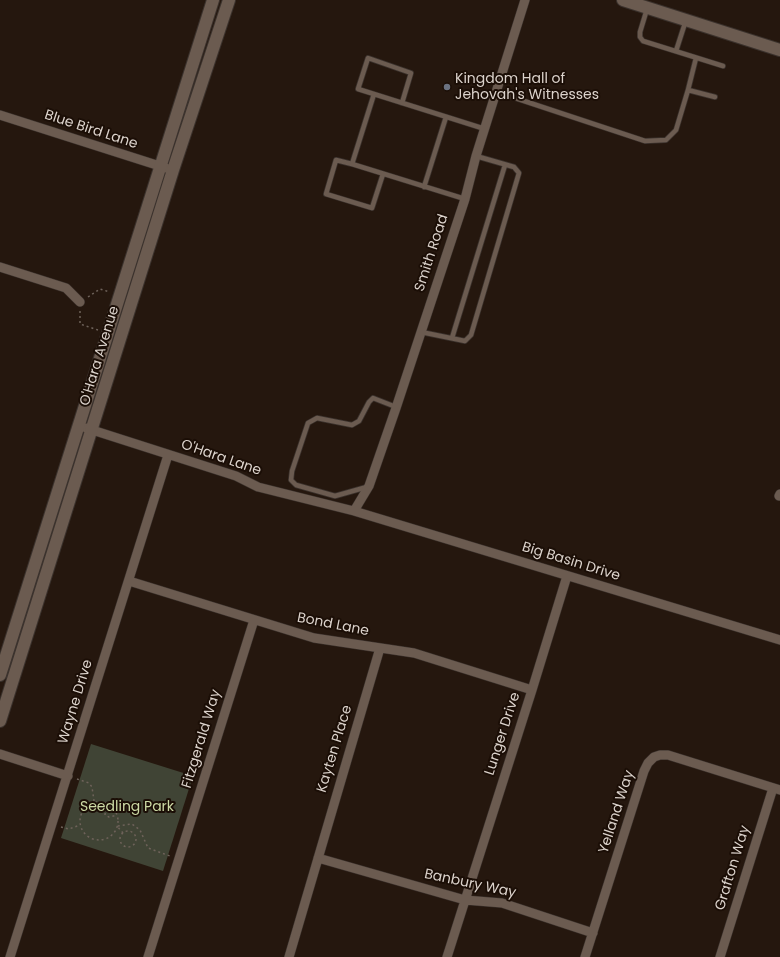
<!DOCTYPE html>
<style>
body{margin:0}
canvas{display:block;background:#25170e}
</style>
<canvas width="780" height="957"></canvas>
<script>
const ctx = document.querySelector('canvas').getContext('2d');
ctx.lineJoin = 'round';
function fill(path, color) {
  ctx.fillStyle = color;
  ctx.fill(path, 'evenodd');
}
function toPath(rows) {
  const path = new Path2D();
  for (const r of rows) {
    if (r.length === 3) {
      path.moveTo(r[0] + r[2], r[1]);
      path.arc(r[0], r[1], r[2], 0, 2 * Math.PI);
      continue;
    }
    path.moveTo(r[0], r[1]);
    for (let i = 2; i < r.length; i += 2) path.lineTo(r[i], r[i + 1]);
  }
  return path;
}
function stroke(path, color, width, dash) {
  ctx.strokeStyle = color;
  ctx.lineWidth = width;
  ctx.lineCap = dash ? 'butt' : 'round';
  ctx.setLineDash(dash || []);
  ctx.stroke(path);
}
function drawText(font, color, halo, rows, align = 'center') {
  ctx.font = font + ' Poppins,sans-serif';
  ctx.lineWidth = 4;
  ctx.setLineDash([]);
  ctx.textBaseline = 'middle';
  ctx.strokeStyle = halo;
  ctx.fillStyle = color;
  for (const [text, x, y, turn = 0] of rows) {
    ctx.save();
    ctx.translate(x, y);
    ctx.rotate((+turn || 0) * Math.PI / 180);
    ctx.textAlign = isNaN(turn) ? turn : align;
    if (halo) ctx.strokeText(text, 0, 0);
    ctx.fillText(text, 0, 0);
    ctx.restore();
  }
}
fill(toPath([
 [91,744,193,776,163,871,61,838]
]), '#404435');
const service = toPath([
 [647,9,640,32,640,37,643,41,723,66],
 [676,51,686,20],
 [696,58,688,90,715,97],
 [497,92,645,141,666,140,676,130,688,90],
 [374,94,352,164,465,199],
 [402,103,411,73,368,58,358,89,485,129],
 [352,164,336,160,326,194,372,208,383,174],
 [424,187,446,117],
 [421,332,465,341,471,335,519,173,514,167,476,156],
 [452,338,505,165],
 [367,487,335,496,296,485,291,480,292,471,308,423,317,418,352,425,359,421,369,402,373,398,396,407]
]);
const minor = toPath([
 [0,115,166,168],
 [0,267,66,288,80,302],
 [86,428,236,476,258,487,354,511,780,640],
 [779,496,780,494],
 [354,511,369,486,396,408,465,199,476,156,525,0],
 [129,581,314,638,414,653,532,690],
 [0,754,68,776],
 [318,858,465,900,502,903,593,933],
 [10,957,168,455],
 [148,957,254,620],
 [289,957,380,648],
 [447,957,532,690,567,576],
 [585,957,644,771,648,763,654,757,660,755,668,755,780,790],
 [720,957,773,788]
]);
const tertiary = toPath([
 [0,675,213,0],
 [0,721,173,170,229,0]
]);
const secondary = toPath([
 [623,0,780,50]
]);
stroke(service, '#3b322d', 6);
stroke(minor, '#3b322d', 10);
stroke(tertiary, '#3b322d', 14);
stroke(secondary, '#3b322d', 14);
stroke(toPath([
 [88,297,100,289,110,292],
 [80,311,80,324,98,330],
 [77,779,89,783,92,787,94,801],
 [99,821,19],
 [106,803,105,815,109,817,117,815],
 [61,827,69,829,80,825],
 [128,839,8],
 [123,833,117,826,132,824,140,830,148,848,170,856]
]), '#6e625a', 1.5, [2, 3]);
stroke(service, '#6b5b50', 4.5);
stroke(minor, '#6b5b50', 9);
stroke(tertiary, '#6b5b50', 12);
stroke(secondary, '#6b5b50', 12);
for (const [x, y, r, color] of [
 [447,87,4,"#6b7280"]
]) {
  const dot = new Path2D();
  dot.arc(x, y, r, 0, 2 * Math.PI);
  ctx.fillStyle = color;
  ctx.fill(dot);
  stroke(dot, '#1b0e06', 1.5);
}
drawText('14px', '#dcd3cc', '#1b0e06', [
 ["Kingdom Hall of",455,79],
 ["Jehovah's Witnesses",455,95]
], 'left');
drawText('14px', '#dcd3cc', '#1b0e06', [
 ["Blue Bird Lane",91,130,18],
 ["Smith Road",432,253,-72],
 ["O'Hara Avenue",100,356,-73],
 ["O'Hara Lane",221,458,19],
 ["Big Basin Drive",571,562,17],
 ["Bond Lane",333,625,11],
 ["Wayne Drive",76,702,-73],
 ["Lunger Drive",503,734,-72],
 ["Fitzgerald Way",202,739,-73],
 ["Kayten Place",335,749,-73],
 ["Yelland Way",617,812,-72],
 ["Grafton Way",733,868,-73],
 ["Banbury Way",470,884,12]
]);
drawText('14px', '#cddaa5', '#1b0e06', [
 ["Seedling Park",127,807]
]);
</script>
